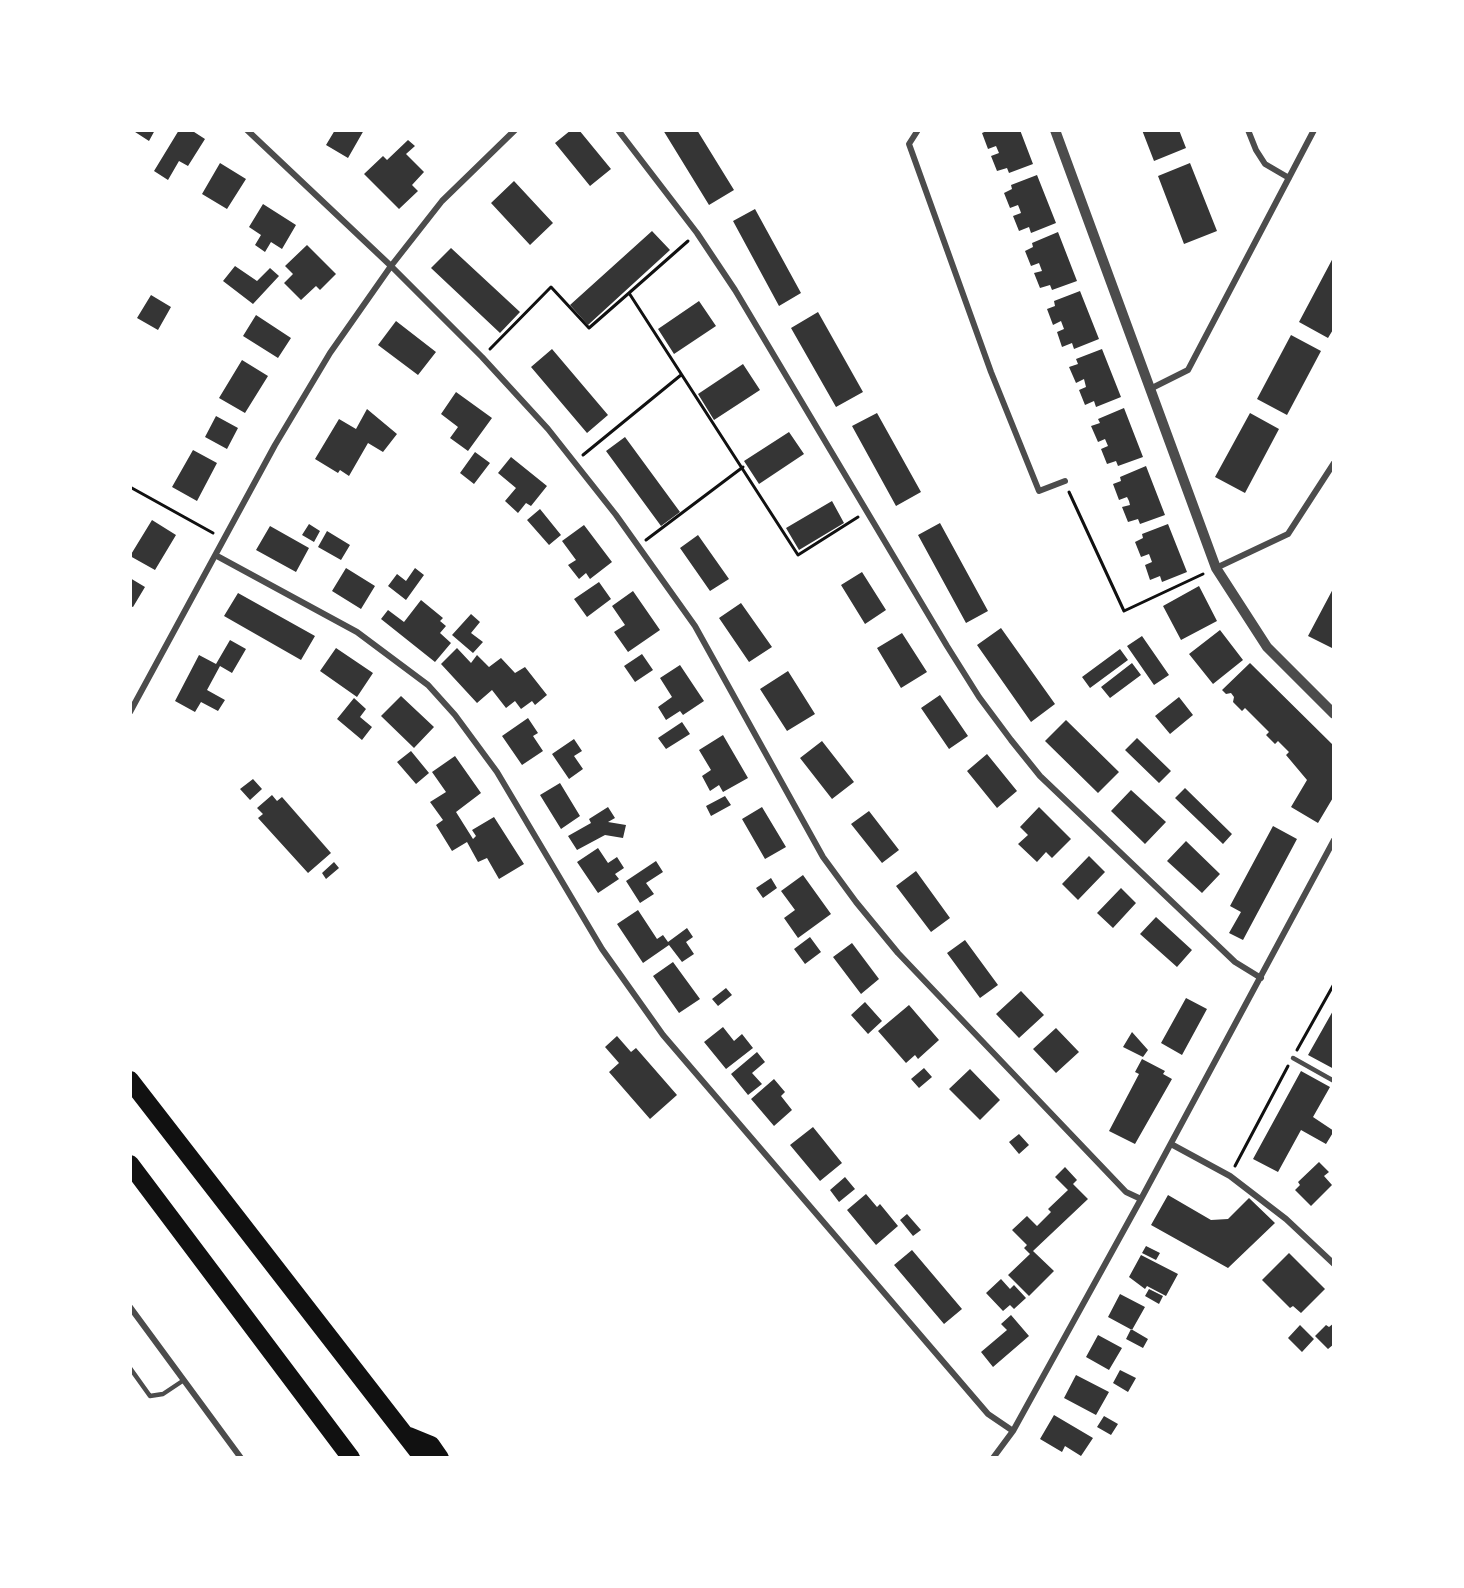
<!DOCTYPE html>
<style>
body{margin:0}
#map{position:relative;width:1464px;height:1588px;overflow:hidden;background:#fff;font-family:Merriweather,serif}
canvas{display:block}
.frame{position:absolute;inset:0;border:132px solid #fff;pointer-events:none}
</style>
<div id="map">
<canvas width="1464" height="1588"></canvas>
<div class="frame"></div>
</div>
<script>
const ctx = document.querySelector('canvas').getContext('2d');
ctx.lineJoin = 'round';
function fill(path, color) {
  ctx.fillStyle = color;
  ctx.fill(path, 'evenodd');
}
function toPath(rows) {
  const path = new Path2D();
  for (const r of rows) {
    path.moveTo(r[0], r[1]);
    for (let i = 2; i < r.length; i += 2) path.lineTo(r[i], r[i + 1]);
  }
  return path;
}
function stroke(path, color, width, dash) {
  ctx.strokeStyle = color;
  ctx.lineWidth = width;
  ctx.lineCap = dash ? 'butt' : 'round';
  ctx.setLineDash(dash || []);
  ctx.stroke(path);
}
fill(toPath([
 [132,130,155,130,149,141],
 [179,130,191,130,205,139,188,166,179,161,168,180,154,171],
 [335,130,364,130,348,158,326,145],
 [571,130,579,130,611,169,590,186,555,143],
 [663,130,697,130,734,190,709,205],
 [989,130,1020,130,1033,164,1009,173,1007,168,997,171,991,156,999,153,996,146,988,149,982,133],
 [1142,130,1179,130,1186,148,1154,161],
 [408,140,415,146,406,154,424,172,412,185,418,191,399,209,364,174,383,156,387,160],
 [220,163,246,179,227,209,202,194],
 [1190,163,1217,231,1184,244,1158,176],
 [1037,175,1056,223,1031,233,1029,227,1019,231,1013,216,1021,213,1020,210,1018,205,1010,208,1004,193,1012,189,1011,185],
 [514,181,553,223,530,245,491,203],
 [263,204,296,225,282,249,271,242,265,252,255,245,261,235,249,227],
 [755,209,801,293,779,306,733,221],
 [652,231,670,250,588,325,570,305],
 [1058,232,1077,281,1052,290,1050,285,1040,288,1034,273,1042,271,1039,263,1031,266,1025,251,1033,247,1032,243],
 [307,245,336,274,320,290,316,286,301,300,284,283,293,274,285,266],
 [451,248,520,312,500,333,431,268],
 [1334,256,1334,328,1328,338,1299,322],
 [235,266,257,281,270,268,279,276,253,304,223,281],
 [1080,291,1099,339,1074,349,1072,343,1062,347,1057,332,1064,329,1061,321,1053,325,1047,309,1055,306,1054,301],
 [151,295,171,307,158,330,137,318],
 [699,301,716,326,674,354,658,329],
 [818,312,863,392,836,407,791,328],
 [256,315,291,338,278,358,243,336],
 [396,321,436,352,418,375,378,345],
 [1291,335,1321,351,1287,415,1257,399],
 [552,349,608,415,587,433,531,367],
 [1102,349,1121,397,1096,407,1094,401,1085,405,1079,390,1086,387,1084,379,1076,383,1069,367,1078,364,1076,359],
 [242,360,268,376,245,413,219,398],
 [743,364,760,390,714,420,698,394],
 [456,392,492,418,468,451,450,438,458,427,441,414],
 [1124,408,1143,457,1118,466,1116,461,1107,464,1101,449,1108,446,1105,439,1098,442,1091,426,1100,423,1098,419],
 [367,409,397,434,383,452,368,443,349,476,340,470,338,473,315,459,339,419,356,429],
 [877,413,921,492,896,506,852,426],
 [1250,413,1279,429,1245,493,1215,477],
 [216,416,238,428,227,449,205,437],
 [789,432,804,454,759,484,744,461],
 [625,437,680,512,661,526,606,451],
 [193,450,217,463,197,501,172,487],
 [475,452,490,463,474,484,460,473],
 [511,457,547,486,531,506,526,503,518,513,505,501,516,488,498,473],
 [1146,466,1165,515,1140,524,1138,519,1128,522,1122,507,1130,505,1129,501,1127,497,1119,500,1113,484,1121,481,1120,477],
 [832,501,844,523,799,550,786,528],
 [540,509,561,535,549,545,527,520],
 [152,520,176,535,155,570,130,556],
 [940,523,988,611,966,623,918,535],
 [309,524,320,531,314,542,302,535],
 [1168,524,1187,572,1162,582,1160,576,1150,580,1145,565,1152,562,1149,554,1141,557,1135,542,1143,538,1142,534],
 [584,525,612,562,590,579,586,573,579,579,568,565,576,560,562,541],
 [270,526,309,548,296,572,256,550],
 [327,531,350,545,341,560,318,547],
 [698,535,729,579,710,591,680,548],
 [346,568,375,586,361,609,332,591],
 [415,568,424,575,406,600,388,586,397,574,406,581],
 [862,572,886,610,865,624,841,585],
 [130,578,145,587,133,607,130,606],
 [599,582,611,599,587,617,574,599],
 [1199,586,1217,621,1181,640,1163,606],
 [1334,587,1334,649,1308,636],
 [633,591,660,630,628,652,614,632,625,625,612,606],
 [238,593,315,636,301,660,224,616],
 [421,600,443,618,440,621,446,626,440,633,451,643,435,662,381,619,388,610,404,622],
 [741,603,772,647,749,662,719,618],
 [471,614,480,622,471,633,483,642,473,653,452,635],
 [1001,628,1055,704,1031,722,977,645],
 [1220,630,1243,660,1213,684,1189,654],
 [902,633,927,672,901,688,877,648],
 [1142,636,1169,675,1154,685,1127,646],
 [230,640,246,649,232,673,220,666,207,690,225,700,218,711,201,702,195,712,175,701,199,655,216,664],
 [336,648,373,673,357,697,320,671],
 [457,648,471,663,477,655,489,667,501,658,515,673,525,667,547,695,535,705,532,701,521,709,515,701,506,708,492,690,477,703,441,664],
 [1120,649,1128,660,1090,688,1082,677],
 [642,654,653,670,635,682,624,666],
 [1132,663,1141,675,1110,698,1101,687],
 [1250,663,1334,746,1334,796,1318,823,1291,807,1307,780,1286,755,1289,752,1278,741,1275,744,1266,735,1269,732,1245,708,1242,711,1233,702,1234,697,1231,693,1226,694,1222,690],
 [680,665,704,701,683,715,680,711,666,720,658,707,672,697,660,678],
 [788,671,815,714,787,731,760,689],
 [940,695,968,736,949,749,921,708],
 [401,696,434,727,414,748,381,716],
 [1179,697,1193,715,1170,734,1155,716],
 [354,698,366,709,360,717,372,727,362,740,337,719],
 [528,718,538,733,533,736,543,751,522,765,502,736],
 [1066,720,1119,772,1098,793,1045,741],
 [682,722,690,734,666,749,658,738],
 [723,735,748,778,723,792,719,785,710,791,702,776,711,770,699,750],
 [1137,738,1171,771,1159,783,1125,750],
 [574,739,582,751,574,756,583,769,569,779,552,754],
 [822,741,854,782,832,799,800,758],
 [411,751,429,773,416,784,397,762],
 [987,754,1017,791,997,808,967,771],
 [455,756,481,793,456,812,473,839,476,836,472,830,494,817,524,864,499,879,487,858,478,862,467,842,452,851,436,825,443,820,430,802,446,792,432,772],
 [253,779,262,789,250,800,240,789],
 [560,783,580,816,561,829,540,795],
 [1185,788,1232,834,1223,844,1175,798],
 [1131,790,1166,822,1145,844,1111,811],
 [272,795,277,801,282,797,331,853,308,873,258,818,263,814,257,808],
 [725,796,731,805,711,816,706,806],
 [608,807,615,818,608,822,626,825,623,838,605,835,577,850,568,836,591,823,589,819],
 [762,807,786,847,765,859,742,819],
 [1039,807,1071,839,1052,858,1046,852,1037,862,1018,844,1028,835,1020,827],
 [869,811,899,850,882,863,851,824],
 [1273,826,1297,839,1243,940,1229,933,1241,912,1230,906],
 [1186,841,1220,874,1202,893,1167,861],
 [598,848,608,863,617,857,624,868,615,874,619,879,598,893,577,862],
 [1089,856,1105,872,1078,900,1062,884],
 [656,861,663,872,646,883,654,894,640,903,626,881],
 [334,862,339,868,326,879,322,873],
 [916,871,950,918,931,932,896,886],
 [803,875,831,914,798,938,784,918,795,910,781,891],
 [771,878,777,888,763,898,756,888],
 [1121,888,1136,903,1113,928,1097,913],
 [638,910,657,939,663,935,668,942,687,928,693,937,686,942,694,954,682,962,669,945,643,963,617,924],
 [1156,917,1192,950,1177,967,1140,934],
 [810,937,821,952,805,964,794,949],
 [965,940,998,985,980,998,947,953],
 [852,943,879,979,861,994,833,957],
 [673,962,700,999,679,1013,653,976],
 [726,988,732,995,718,1006,712,999],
 [1021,991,1044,1015,1019,1038,996,1014],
 [1186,998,1207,1009,1182,1055,1161,1043],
 [865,1002,882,1021,868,1034,851,1015],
 [909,1005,939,1040,918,1059,915,1055,906,1063,878,1031],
 [1334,1009,1334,1069,1308,1055],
 [723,1027,734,1041,742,1034,753,1048,726,1069,704,1042],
 [1056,1028,1079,1052,1056,1073,1033,1049],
 [1132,1032,1148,1050,1143,1057,1123,1047],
 [617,1036,631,1052,636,1048,677,1095,650,1119,609,1072,619,1063,605,1047],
 [757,1052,765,1062,752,1073,762,1084,748,1095,731,1074],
 [1142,1059,1165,1071,1163,1074,1172,1079,1135,1144,1109,1131,1139,1074,1135,1072],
 [924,1068,932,1077,919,1088,911,1079],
 [970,1069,1000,1100,980,1120,949,1089],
 [1301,1071,1330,1087,1313,1117,1334,1131,1326,1144,1301,1130,1278,1172,1253,1159],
 [774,1079,785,1092,781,1096,792,1110,774,1126,751,1099],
 [813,1127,842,1163,820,1181,790,1145],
 [1019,1134,1029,1145,1019,1154,1009,1142],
 [1319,1162,1329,1172,1324,1176,1332,1185,1311,1206,1295,1190,1300,1185,1298,1182],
 [1065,1167,1077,1180,1073,1184,1088,1199,1033,1251,1054,1271,1029,1296,1008,1275,1030,1254,1024,1248,1027,1245,1012,1230,1027,1216,1037,1226,1051,1212,1048,1209,1068,1190,1055,1177],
 [845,1177,855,1189,839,1202,830,1190],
 [866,1194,877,1207,880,1204,898,1226,876,1245,847,1210],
 [1168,1195,1211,1220,1228,1219,1249,1198,1275,1223,1228,1268,1151,1225],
 [907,1214,921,1230,913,1236,900,1220],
 [1146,1246,1160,1253,1156,1260,1142,1253],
 [912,1250,962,1309,944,1324,894,1265],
 [1289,1253,1325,1289,1301,1313,1293,1306,1290,1308,1262,1280],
 [1141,1255,1178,1274,1166,1296,1147,1286,1145,1289,1129,1277],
 [1001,1279,1010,1289,1014,1285,1026,1298,1014,1309,1010,1305,1003,1311,986,1293],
 [1149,1289,1163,1296,1159,1304,1145,1296],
 [1120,1294,1145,1307,1132,1330,1108,1317],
 [1011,1315,1029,1336,993,1367,981,1352,1007,1330,1001,1324],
 [1334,1323,1334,1344,1328,1349,1315,1336,1326,1325,1329,1327],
 [1300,1325,1314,1339,1302,1352,1288,1338],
 [1131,1329,1148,1339,1143,1348,1126,1339],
 [1098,1335,1122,1348,1109,1370,1086,1357],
 [1120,1370,1136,1378,1128,1392,1113,1383],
 [1076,1375,1109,1392,1096,1415,1064,1398],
 [1054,1415,1093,1438,1081,1456,1065,1446,1062,1452,1040,1439],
 [1104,1416,1118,1424,1111,1435,1097,1427]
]), '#353535');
stroke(toPath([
 [688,241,629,293,798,555,858,517],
 [490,349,551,287,589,328,629,293],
 [583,455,681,375],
 [130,487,213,533],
 [1069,492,1124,611,1203,574],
 [646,540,743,467],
 [1297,1050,1334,984],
 [1235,1166,1288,1066]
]), '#111', 3);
stroke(toPath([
 [1293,1058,1334,1081],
 [130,1368,150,1396,163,1394,184,1380]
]), '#4c4c4c', 4.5);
stroke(toPath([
 [247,130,391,266,482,357,548,429,616,515,695,626,823,857,856,902,898,953,1126,1192,1141,1199],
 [618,130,697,233,735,290,947,646,979,697,1011,740,1040,776,1235,962,1261,978],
 [918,130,909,144,991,372,1039,491,1065,481],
 [1248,130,1256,150,1265,164,1289,178],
 [1150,389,1188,370,1314,130],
 [217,556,357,632,428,685,455,715,497,772,602,949,663,1035,988,1414,1013,1431],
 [1216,568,1288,534,1334,463],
 [130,712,275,445,330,353,391,266,442,201,515,130],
 [1171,1144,1230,1176,1286,1219,1334,1264],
 [130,1307,241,1458],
 [993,1458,1013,1431,1141,1199,1334,840]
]), '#4c4c4c', 6);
stroke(toPath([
 [1055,130,1216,568,1267,647,1334,714]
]), '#4c4c4c', 10);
stroke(toPath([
 [130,1080,423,1458],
 [130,1164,351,1458],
 [409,1436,431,1445,440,1458]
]), '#111', 18);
</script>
